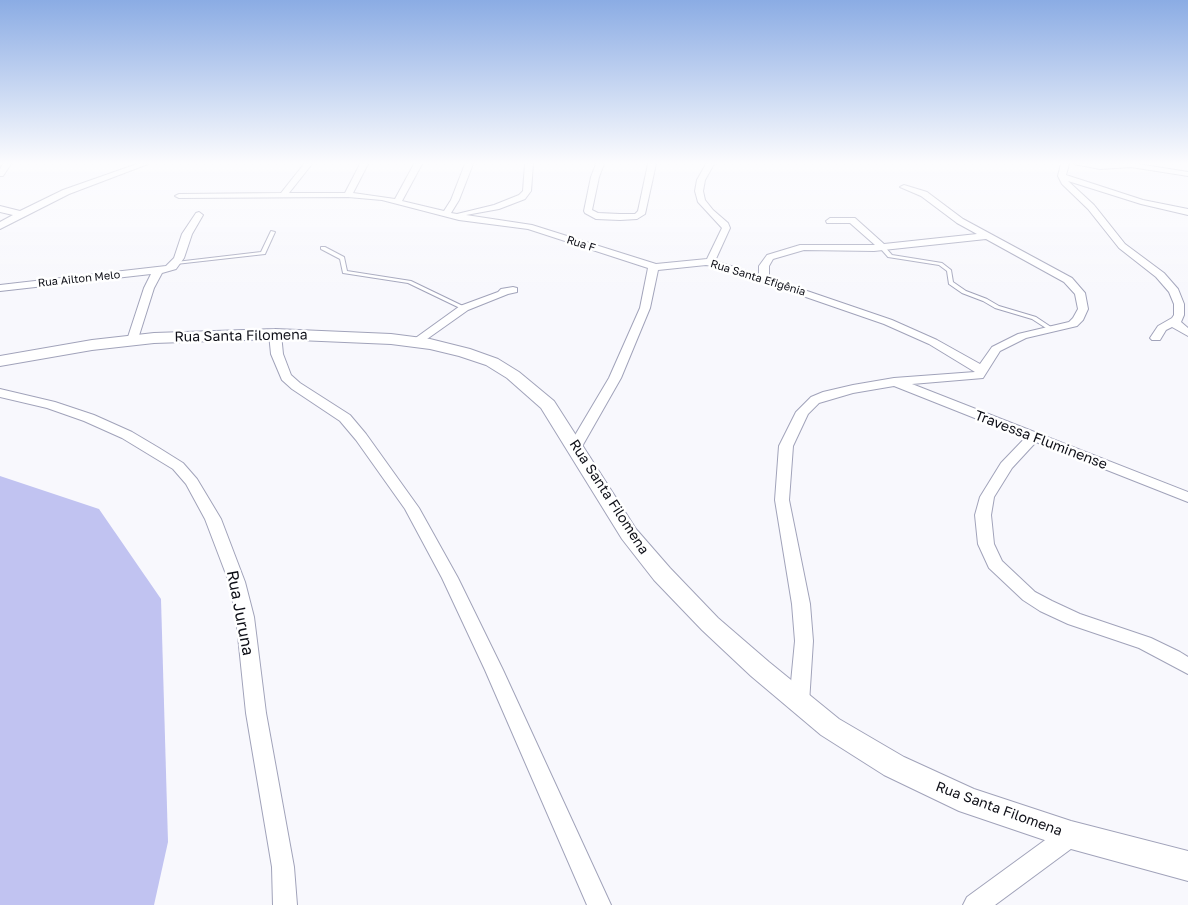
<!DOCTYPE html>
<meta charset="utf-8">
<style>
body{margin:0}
canvas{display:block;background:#f8f8fd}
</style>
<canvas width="1188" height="905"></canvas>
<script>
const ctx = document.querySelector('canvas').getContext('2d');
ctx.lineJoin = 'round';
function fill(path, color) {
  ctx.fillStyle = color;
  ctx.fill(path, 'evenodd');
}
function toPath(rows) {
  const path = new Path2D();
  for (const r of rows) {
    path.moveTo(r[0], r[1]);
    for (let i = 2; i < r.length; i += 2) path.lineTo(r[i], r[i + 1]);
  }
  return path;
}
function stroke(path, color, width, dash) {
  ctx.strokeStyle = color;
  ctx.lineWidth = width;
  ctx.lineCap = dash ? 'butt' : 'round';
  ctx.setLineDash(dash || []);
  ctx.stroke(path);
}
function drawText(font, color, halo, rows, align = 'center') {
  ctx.font = font + ' "Golos Text",sans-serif';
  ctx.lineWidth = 5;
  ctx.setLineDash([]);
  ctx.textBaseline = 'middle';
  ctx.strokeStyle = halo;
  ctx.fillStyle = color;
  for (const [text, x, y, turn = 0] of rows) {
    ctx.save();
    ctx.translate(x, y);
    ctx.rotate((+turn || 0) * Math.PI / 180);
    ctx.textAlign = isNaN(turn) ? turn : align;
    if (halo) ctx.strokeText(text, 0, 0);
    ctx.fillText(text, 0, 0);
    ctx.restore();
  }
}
fill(toPath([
 [0,476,99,509,161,599,168,842,154,905,0,905]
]), '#c1c3f1');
const service = toPath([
 [271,231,275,232,265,254,176,264,174,263,176,262,261,252,271,231],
 [880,246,884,246,892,255,942,263,951,270,953,282,966,291,987,299,999,306,1036,317,1054,329,1053,330,1049,330,1032,319,995,308,983,301,962,293,949,284,947,271,939,265,888,257,880,248,880,246],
 [321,247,325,247,344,257,347,271,411,281,467,308,464,310,462,309,408,283,343,273,340,259,321,249,321,247]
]);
const minor = toPath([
 [3,164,11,164,3,176,0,176,0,169,3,164],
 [137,164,148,164,69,194,0,229,0,222,13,215,0,212,0,206,20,211,63,190,137,164],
 [304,164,312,164,289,193,345,193,360,164,368,164,353,193,395,199,414,164,422,164,402,201,444,211,451,200,465,164,473,164,459,200,451,213,457,214,494,205,519,195,523,191,525,164,533,164,531,191,525,199,499,209,466,215,532,225,656,264,707,259,722,228,698,202,695,191,697,180,706,164,714,164,705,180,703,191,705,200,713,210,728,223,730,228,715,261,759,275,759,266,767,255,800,245,875,245,850,223,827,223,826,221,830,218,855,218,884,244,977,234,957,223,921,196,900,187,904,185,927,192,963,219,1072,278,1085,293,1088,309,1083,320,1077,326,1026,338,1000,351,983,378,912,384,1188,492,1188,502,1036,442,1012,468,994,497,991,515,994,544,1002,561,1035,592,1052,601,1080,614,1151,638,1180,652,1188,657,1188,674,1139,648,1068,624,1040,611,1023,600,989,568,978,544,975,515,980,497,1001,463,1025,438,894,386,853,393,819,403,808,414,793,446,789,500,810,604,813,641,809,703,806,709,799,711,792,709,789,703,795,641,792,604,775,500,779,446,796,412,811,397,823,392,853,385,894,378,975,372,929,344,884,324,719,267,706,265,658,270,650,308,621,378,580,450,570,450,568,447,609,378,640,308,648,268,528,229,459,220,382,200,348,197,179,198,175,196,179,194,281,193,304,164],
 [986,239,1064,282,1075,294,1078,309,1073,318,1069,322,1018,334,992,347,980,364,937,340,892,320,769,278,769,266,773,259,804,250,874,251,986,239],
 [596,164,604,164,599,177,592,210,598,213,620,214,635,214,638,211,648,164,656,164,645,214,637,219,620,220,596,219,585,213,584,211,591,177,596,164],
 [1061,164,1069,164,1066,175,1143,200,1188,209,1188,215,1141,204,1068,181,1094,205,1125,244,1164,273,1178,289,1184,304,1184,315,1181,322,1188,328,1188,336,1172,327,1166,330,1160,340,1152,340,1150,338,1158,326,1172,318,1174,315,1174,304,1169,292,1156,277,1119,248,1088,209,1062,184,1058,176,1061,164],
 [1074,164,1138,164,1188,172,1188,176,1131,167,1100,169,1074,164],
 [199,212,203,215,192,234,184,258,176,269,162,273,154,288,137,342,129,342,127,340,144,288,151,274,0,291,0,285,166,266,174,258,182,234,196,213,199,212],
 [513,287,517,288,517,292,508,294,468,310,420,344,412,344,410,342,460,306,498,292,501,289,513,287],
 [275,331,281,334,283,354,291,375,300,383,350,415,366,434,419,508,458,578,503,670,611,905,587,905,485,670,442,578,405,509,356,440,340,421,292,389,282,380,271,354,269,334,275,331],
 [0,389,55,402,94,415,132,432,159,448,183,463,197,479,221,519,245,582,254,617,266,713,294,867,297,905,273,905,272,867,246,713,236,617,229,582,205,519,186,484,173,469,122,438,84,421,47,408,0,397,0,389],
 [1071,824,1079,827,1082,835,1079,843,995,905,963,905,967,897,1063,827,1071,824]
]);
const secondary = toPath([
 [275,329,391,334,430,339,470,349,498,359,519,372,554,401,636,529,670,568,718,618,769,662,839,719,904,757,974,789,1071,821,1188,851,1188,881,1071,849,959,811,884,775,821,735,751,676,702,630,654,580,622,539,541,408,507,378,486,365,459,356,430,349,391,344,275,339,154,343,92,350,0,366,0,356,92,340,154,333,275,329]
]);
stroke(service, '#a1a3ba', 2);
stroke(minor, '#a1a3ba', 2);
stroke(secondary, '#a1a3ba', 2);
fill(service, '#fff');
fill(minor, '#fff');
fill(secondary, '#fff');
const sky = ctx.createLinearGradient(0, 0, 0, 291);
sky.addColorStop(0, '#8bace4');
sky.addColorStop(0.56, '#fcfcfe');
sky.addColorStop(1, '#fcfcfe00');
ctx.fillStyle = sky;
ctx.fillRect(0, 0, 1188, 291);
drawText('11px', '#0e0f17', '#fff', [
 ["Rua F",581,244,18],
 ["Rua Santa Efigênia",758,278,17],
 ["Rua Ailton Melo",79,279,-6]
]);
drawText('14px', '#0e0f17', '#fff', [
 ["Rua Santa Filomena",241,336,-1],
 ["Travessa Fluminense",1041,440,21],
 ["Rua Santa Filomena",609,497,57],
 ["Rua Santa Filomena",999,809,20]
]);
drawText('16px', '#0e0f17', '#fff', [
 ["Rua Juruna",240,613,79]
]);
</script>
